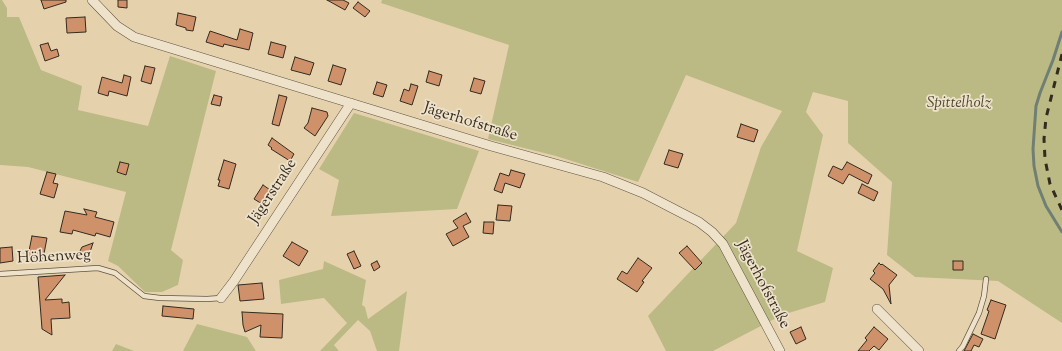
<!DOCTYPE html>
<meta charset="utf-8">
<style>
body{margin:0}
canvas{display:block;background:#e5d2ad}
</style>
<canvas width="1062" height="351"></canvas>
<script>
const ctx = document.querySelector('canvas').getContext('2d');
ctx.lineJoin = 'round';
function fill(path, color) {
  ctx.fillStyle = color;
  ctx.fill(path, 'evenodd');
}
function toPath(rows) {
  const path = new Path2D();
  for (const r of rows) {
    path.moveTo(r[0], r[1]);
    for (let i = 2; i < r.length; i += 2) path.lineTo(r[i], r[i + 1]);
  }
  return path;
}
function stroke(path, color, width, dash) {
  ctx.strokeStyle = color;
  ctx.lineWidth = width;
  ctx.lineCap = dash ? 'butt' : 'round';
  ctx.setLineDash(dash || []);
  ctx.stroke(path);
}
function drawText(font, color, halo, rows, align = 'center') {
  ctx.font = font + ' "Sorts Mill Goudy",serif';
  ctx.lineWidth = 3.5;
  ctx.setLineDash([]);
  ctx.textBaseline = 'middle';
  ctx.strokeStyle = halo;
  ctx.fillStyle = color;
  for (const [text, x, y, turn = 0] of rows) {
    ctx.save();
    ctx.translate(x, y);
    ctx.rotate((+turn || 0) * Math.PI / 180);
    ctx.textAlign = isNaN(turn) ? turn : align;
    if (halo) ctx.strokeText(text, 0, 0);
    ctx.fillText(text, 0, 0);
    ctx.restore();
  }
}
fill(toPath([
 [0,0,2,0,7,8,7,17,19,17,41,70,82,86,78,110,148,126,170,56,216,71,171,250,183,260,178,285,162,292,145,292,118,266,108,261,126,192,28,167,0,165],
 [382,0,1062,0,1062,323,998,281,915,277,887,255,892,182,848,143,848,101,813,92,806,112,823,135,797,251,833,268,825,302,782,315,713,351,666,351,648,316,736,223,761,147,782,111,686,75,638,182,556,156,488,139,509,45,381,3],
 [354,113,479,151,457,209,331,216,339,180,319,169],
 [324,261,366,280,362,305,365,307,368,319,407,291,399,351,377,351,370,331,358,320,334,345,339,351,320,351,347,323,324,298,281,304,279,280,323,269],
 [197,324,247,337,256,351,183,351],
 [116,344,134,351,112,351]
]), '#bcba84');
stroke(toPath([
 [1062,32,1053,60,1040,93,1036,106,1033,149,1034,166,1038,186,1046,206,1062,232]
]), '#6f7f73', 3);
const building = toPath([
 [41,0,66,0,66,2,44,9,41,0],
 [118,0,127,0,127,8,118,7,118,0],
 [327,0,343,0,349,3,345,10,327,0],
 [358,2,370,11,365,17,353,8,358,2],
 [178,13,196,17,193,31,186,30,186,28,176,25,178,13],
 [85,17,86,32,67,33,66,18,85,17],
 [240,29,253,33,249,50,224,44,223,47,206,42,210,31,237,40,240,29],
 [271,42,286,46,283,58,268,54,271,42],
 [48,43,51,51,57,49,59,56,45,61,40,45,48,43],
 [295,57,314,63,310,75,291,70,295,57],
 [333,65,346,69,341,85,328,81,333,65],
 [145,66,155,68,151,84,141,81,145,66],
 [429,71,442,75,439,86,426,82,429,71],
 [124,75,131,77,127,96,109,91,108,96,98,93,102,77,122,83,124,75],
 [474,78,485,81,481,94,470,91,474,78],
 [377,82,387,85,383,97,373,94,377,82],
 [411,84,418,86,412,105,400,101,404,89,409,91,411,84],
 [214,95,222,97,220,106,211,104,214,95],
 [279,95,287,97,279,126,272,124,279,95],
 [312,108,327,112,328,116,315,136,304,128,308,123,312,108],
 [741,124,758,130,754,142,737,137,741,124],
 [272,138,294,154,290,161,271,149,272,148,268,145,272,138],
 [669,150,683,154,678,168,664,164,669,150],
 [224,160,236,164,229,189,218,186,220,180,218,180,224,160],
 [120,162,129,164,126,175,117,172,120,162],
 [847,162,872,175,868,184,849,174,843,184,828,176,833,166,842,170,847,162],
 [511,170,525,174,520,188,505,183,502,193,494,190,500,173,509,176,511,170],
 [47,172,56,174,53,183,58,184,54,198,40,194,47,172],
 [862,184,878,192,874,201,858,193,862,184],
 [263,185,276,194,267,207,254,199,263,185],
 [498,205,512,206,510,221,496,220,498,205],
 [84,209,97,212,95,217,114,222,110,237,96,233,95,236,73,230,72,234,60,232,65,211,87,215,84,209],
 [466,213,471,222,463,226,469,237,453,246,446,234,458,228,453,221,466,213],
 [484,222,494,222,493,234,483,233,484,222],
 [32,236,47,238,43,259,28,256,32,236],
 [292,242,308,251,299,266,283,256,292,242],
 [93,243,89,255,82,257,80,251,82,247,93,243],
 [687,246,702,263,695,270,679,253,687,246],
 [12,247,13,261,0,263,0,248,12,247],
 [354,251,361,266,354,269,347,254,354,251],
 [638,258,652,268,642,281,644,282,637,292,617,279,622,271,627,274,638,258],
 [377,261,380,267,374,271,371,264,377,261],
 [953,261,963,261,963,270,953,270,953,261],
 [879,263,881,265,882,264,897,275,889,285,891,304,883,289,870,279,875,273,873,271,879,263],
 [65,275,45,300,62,299,62,303,69,302,70,318,51,319,52,335,42,329,38,277,65,275],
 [262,283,264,299,240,301,238,285,262,283],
 [991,300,1006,305,995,339,981,334,989,311,987,310,991,300],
 [163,306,194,309,193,319,162,316,163,306],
 [242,312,283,314,282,338,260,337,261,325,245,332,243,325,242,312],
 [801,327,806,339,796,344,790,332,801,327],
 [874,327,888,339,879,350,874,346,869,351,858,351,867,340,865,338,874,327],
 [973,334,983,339,979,347,974,345,971,351,964,351,973,334]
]);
fill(building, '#ce916a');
stroke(building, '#342a1f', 1);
const lane = toPath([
 [0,274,98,268,115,273,144,296,160,298,207,299,221,298],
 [959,351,963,346,979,313,984,296,986,279]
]);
const street = toPath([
 [92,0,117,26,134,37,491,146,603,177,643,193,699,222,712,232,723,244,780,351],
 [221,298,234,281,351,103],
 [877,309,919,351]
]);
stroke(lane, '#605442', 6);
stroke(street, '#605442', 10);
stroke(lane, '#eee2ca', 4.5);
stroke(street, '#eee2ca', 9);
stroke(toPath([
 [1062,54,1046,118,1044,139,1045,159,1050,184,1062,210]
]), '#342a1f', 3, [7, 7]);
drawText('italic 16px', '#4f4733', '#eee2ca', [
 ["Spittelholz",959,104]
]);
drawText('16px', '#342a1f', '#eee2ca', [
 ["Jägerhofstraße",470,123,17],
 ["Jägerstraße",274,192,-57],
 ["Höhenweg",54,258,-3],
 ["Jägerhofstraße",762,285,62]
]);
</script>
